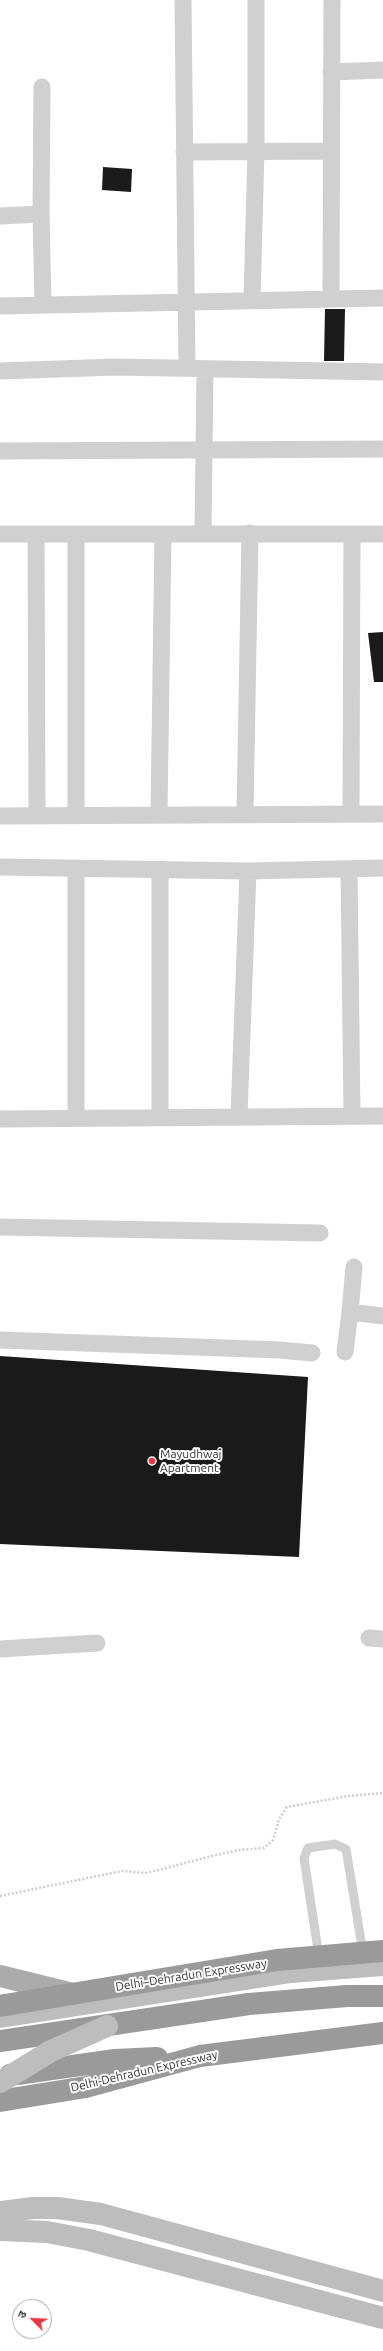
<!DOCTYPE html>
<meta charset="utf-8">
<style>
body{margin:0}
#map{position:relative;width:383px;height:2351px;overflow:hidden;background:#fff;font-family:Ubuntu,"Noto Sans Devanagari",sans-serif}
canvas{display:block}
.north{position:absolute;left:12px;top:2299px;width:40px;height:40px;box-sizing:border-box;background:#fff;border:1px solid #adadad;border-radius:50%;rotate:294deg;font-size:11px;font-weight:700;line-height:16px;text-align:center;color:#333}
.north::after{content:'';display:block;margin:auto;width:14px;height:18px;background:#e63946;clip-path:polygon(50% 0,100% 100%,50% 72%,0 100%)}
</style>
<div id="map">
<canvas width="383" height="2351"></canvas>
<div class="north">उ</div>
</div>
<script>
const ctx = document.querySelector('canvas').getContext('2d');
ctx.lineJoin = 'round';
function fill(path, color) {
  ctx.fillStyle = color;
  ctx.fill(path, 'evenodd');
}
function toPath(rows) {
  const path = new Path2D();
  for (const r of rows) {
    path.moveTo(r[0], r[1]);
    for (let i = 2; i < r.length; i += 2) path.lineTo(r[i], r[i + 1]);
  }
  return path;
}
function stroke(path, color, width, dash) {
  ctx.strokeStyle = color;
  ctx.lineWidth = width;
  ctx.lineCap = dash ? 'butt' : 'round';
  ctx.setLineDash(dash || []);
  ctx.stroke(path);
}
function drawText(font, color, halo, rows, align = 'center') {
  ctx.font = font + ' Ubuntu,sans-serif';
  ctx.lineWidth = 4;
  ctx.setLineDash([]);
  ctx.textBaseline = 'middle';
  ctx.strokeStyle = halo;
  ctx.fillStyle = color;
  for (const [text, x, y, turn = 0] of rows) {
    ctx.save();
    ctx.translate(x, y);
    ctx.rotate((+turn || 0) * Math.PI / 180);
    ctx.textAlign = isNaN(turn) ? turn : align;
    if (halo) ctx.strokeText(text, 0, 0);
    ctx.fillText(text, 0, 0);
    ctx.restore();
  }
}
fill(toPath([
 [103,167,132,169,131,192,102,190],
 [325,309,345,309,344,361,324,361],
 [383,632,383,682,374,682,368,633],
 [0,1356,308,1377,299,1557,0,1544]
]), '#1a1a1a');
stroke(toPath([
 [0,1896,122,1871,147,1873,212,1856,239,1850,264,1848,273,1840,279,1819,287,1807,348,1796,383,1793]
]), '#cdcdcd', 2.5, [2, 2]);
stroke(toPath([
 [319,1957,304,1858,308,1848,335,1844,346,1849,363,1953]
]), '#d0d0d0', 9);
stroke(toPath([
 [183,0,187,368],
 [331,72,383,70],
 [184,152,330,151],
 [41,214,42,87],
 [0,216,41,214,43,303],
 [252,299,256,150,256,0],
 [331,299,332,0],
 [0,306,383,298],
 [0,371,116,367,383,372],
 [0,451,383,449],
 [203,533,205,369],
 [0,534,383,534],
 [36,534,37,815],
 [76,534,76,814],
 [159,814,163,534],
 [245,814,250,533],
 [351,814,352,534],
 [0,816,383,814],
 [0,867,248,871,383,868],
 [76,868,76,1118],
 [160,869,160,1117],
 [349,869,352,1115],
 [239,1116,248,871],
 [0,1119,383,1116],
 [0,1227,320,1233],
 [350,1312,354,1267],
 [0,1340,280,1350,312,1353],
 [345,1352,350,1312,383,1316],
 [369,1638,383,1639],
 [0,1649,97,1643]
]), '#d0d0d0', 17);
stroke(toPath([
 [0,2017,291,1972,383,1965],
 [0,2212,33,2208,57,2208,101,2214,383,2291],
 [0,2230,47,2232,89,2240,383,2318]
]), '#bdbdbd', 22);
stroke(toPath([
 [0,1976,73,1994]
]), '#ababab', 22);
stroke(toPath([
 [0,2006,277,1960,383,1951],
 [0,2041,249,2004,347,1996,383,1996],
 [10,2075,115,2060,157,2058],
 [0,2101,86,2087,200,2056,383,2033]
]), '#9a9a9a', 22);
stroke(toPath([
 [0,2082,51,2051,107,2026]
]), '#bdbdbd', 22);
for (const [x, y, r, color] of [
 [152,1461,4,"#e63946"]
]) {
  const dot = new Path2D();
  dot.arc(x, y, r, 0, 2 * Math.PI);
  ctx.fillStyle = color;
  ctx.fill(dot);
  stroke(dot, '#fff', 1.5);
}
drawText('12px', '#333', '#fff', [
 ["Mayudhwaj",160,1454],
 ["Apartment",160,1468]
], 'left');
drawText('12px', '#333', '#fff', [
 ["Delhi–Dehradun Expressway",191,1975,-9],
 ["Delhi-Dehradun Expressway",144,2071,-13]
]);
</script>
